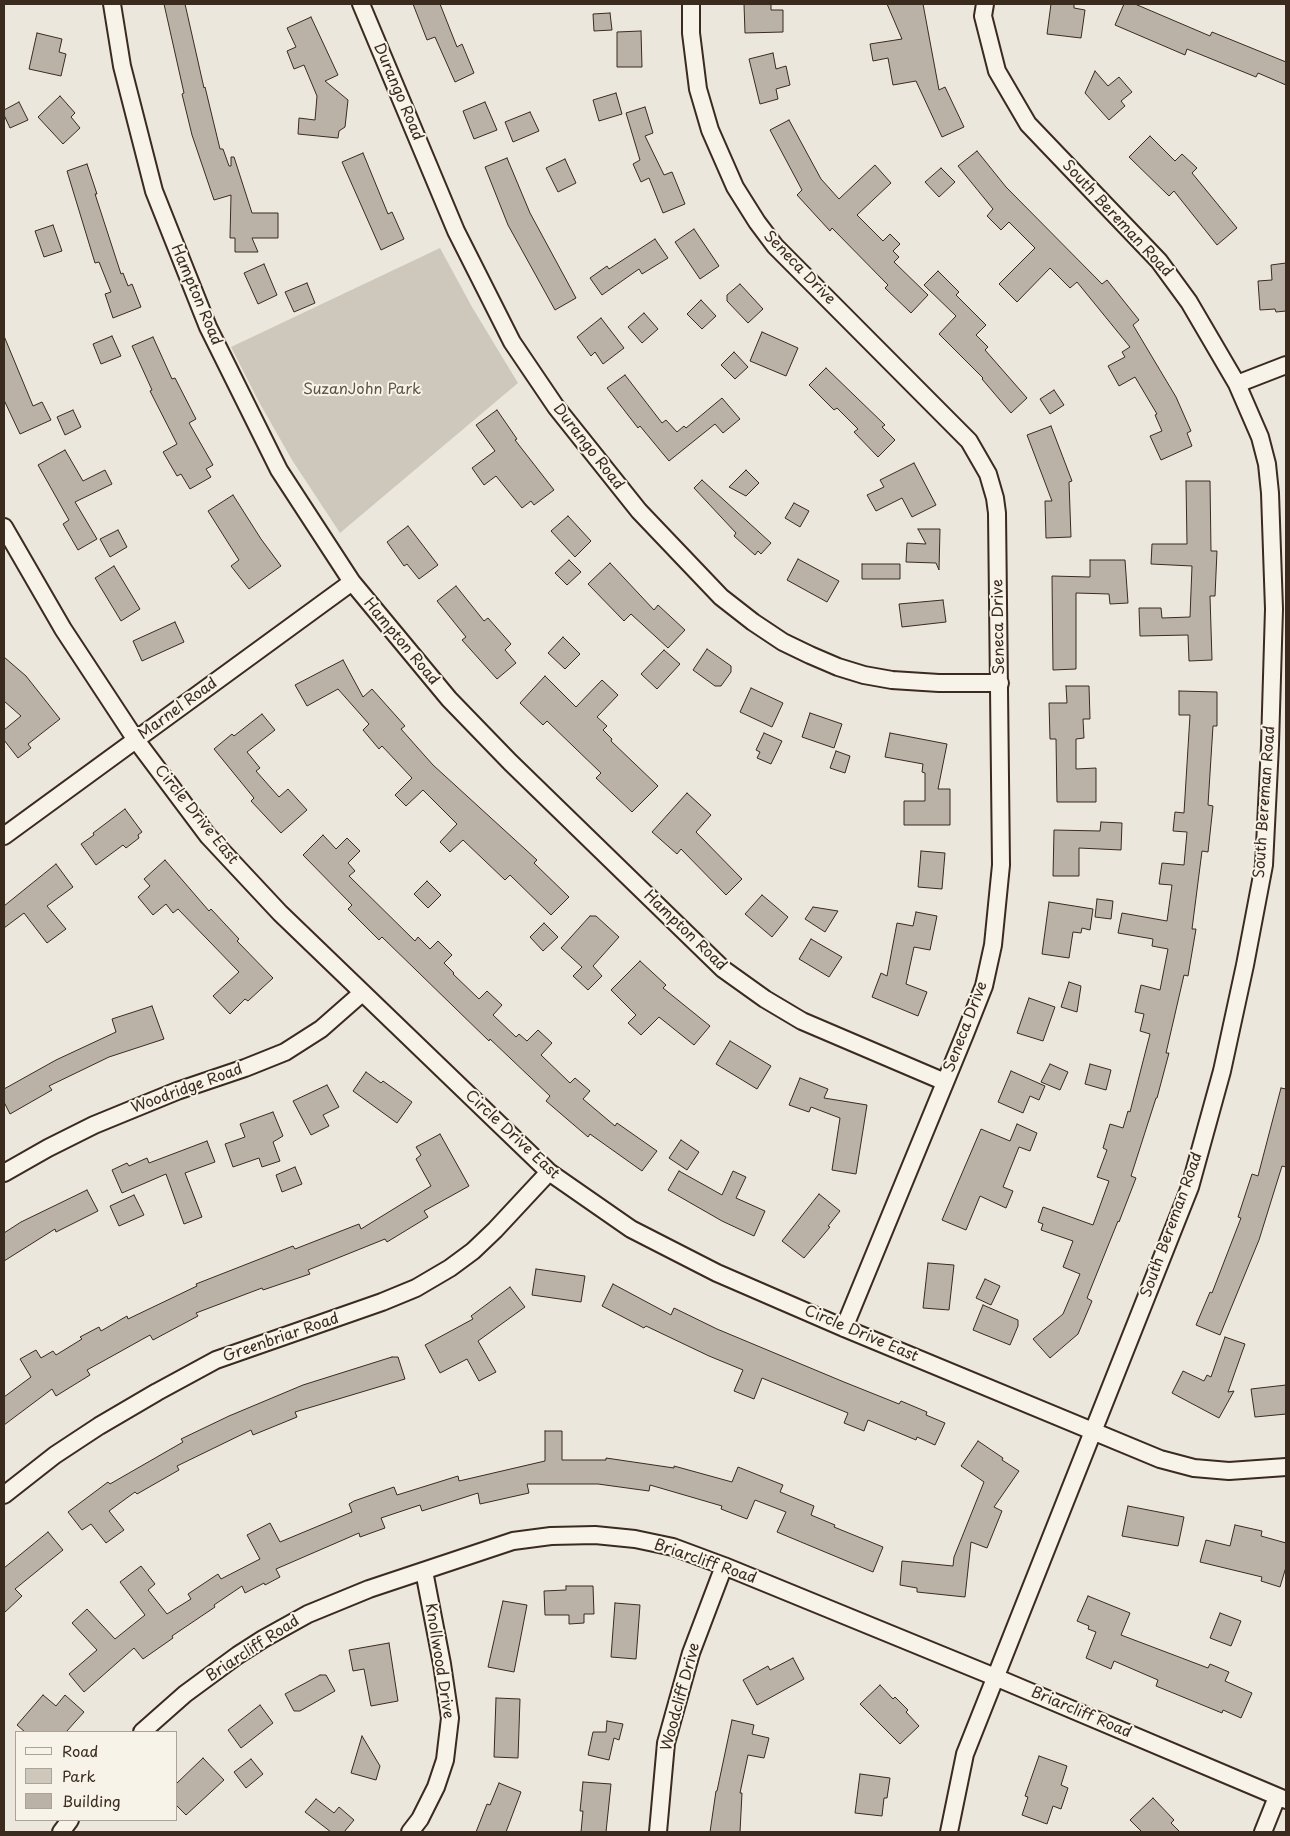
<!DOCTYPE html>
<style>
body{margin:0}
#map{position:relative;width:1290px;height:1836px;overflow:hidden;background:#ece7dc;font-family:"Playpen Sans",sans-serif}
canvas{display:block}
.frame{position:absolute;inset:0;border:5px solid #3b2a1e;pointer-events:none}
.legend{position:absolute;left:15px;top:1731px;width:162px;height:90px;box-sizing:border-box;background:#f7f3e8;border:1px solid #aca397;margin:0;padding:6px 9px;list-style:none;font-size:15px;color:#3b2a1e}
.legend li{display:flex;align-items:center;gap:10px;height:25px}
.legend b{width:25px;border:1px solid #aca397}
</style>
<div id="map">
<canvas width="1290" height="1836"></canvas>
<div class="frame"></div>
<ul class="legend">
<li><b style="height:6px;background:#f7f3e8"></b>Road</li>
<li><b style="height:14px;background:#cec8bc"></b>Park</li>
<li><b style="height:14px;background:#bab2a7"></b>Building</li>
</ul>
</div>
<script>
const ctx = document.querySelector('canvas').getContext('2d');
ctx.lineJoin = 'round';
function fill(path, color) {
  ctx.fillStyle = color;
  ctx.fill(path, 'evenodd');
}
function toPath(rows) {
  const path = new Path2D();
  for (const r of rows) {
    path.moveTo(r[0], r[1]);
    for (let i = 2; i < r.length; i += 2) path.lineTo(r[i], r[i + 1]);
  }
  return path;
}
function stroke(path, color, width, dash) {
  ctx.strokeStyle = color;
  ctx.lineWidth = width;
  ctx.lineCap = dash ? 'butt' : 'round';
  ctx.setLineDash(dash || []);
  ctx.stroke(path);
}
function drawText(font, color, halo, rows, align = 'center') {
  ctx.font = font + ' "Playpen Sans",sans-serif';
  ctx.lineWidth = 4;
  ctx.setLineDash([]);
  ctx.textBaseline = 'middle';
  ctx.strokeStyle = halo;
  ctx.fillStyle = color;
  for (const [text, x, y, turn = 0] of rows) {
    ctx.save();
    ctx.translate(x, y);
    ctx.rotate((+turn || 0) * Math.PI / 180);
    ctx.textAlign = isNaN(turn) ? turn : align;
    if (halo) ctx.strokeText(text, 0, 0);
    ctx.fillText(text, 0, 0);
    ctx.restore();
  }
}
fill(toPath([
 [440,248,472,307,518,383,340,533,292,460,259,402,231,347]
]), '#cec8bc');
const building = toPath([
 [164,4,185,4,204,88,205,87,220,149,223,149,229,166,231,166,231,157,234,157,252,213,278,213,278,238,252,238,258,252,235,252,235,238,230,238,231,195,214,200,192,135,182,94,184,93,164,4],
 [413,4,440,4,457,47,462,44,474,73,455,82,435,37,427,40,413,4],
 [744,4,771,4,771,10,783,10,783,32,745,33,744,4],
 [887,4,923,4,939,90,945,87,964,127,942,137,916,81,893,85,888,58,873,61,870,44,902,39,887,4],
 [1051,4,1074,4,1074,8,1085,10,1081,38,1047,34,1051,4],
 [1124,4,1135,4,1210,36,1212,32,1286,62,1286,85,1258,73,1256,77,1187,49,1185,55,1115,25,1124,4],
 [610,13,612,30,594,31,593,14,610,13],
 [311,17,338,75,325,81,348,100,345,127,339,131,338,138,298,134,299,118,315,120,317,96,304,65,294,69,287,51,296,47,287,28,311,17],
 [641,31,642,67,617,67,617,32,641,31],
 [37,33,62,39,59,52,66,54,61,76,29,69,37,33],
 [773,53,776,69,786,66,790,85,776,89,778,99,760,104,749,59,773,53],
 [1095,71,1108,86,1119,77,1132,92,1121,101,1125,106,1109,120,1085,93,1095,71],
 [616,93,622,114,599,121,593,100,616,93],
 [60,96,75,113,71,117,80,128,63,144,38,117,60,96],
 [19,102,28,120,10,128,4,115,4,110,19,102],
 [485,102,497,130,474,139,463,111,485,102],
 [645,107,653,133,645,136,664,175,672,172,685,204,663,213,649,178,641,182,633,164,640,160,626,113,645,107],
 [530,112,539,131,513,142,505,122,530,112],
 [789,120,821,179,839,199,875,165,891,183,857,215,883,241,890,234,900,244,893,251,899,257,894,262,928,295,911,313,885,288,888,285,832,228,830,231,797,195,802,190,770,130,789,120],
 [1150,136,1175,161,1182,154,1197,168,1192,173,1237,228,1217,245,1174,191,1169,196,1129,157,1150,136],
 [977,151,1006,187,1102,284,1107,280,1139,320,1133,325,1176,397,1191,431,1187,433,1192,446,1161,460,1150,436,1162,431,1155,415,1157,414,1135,377,1119,386,1108,366,1125,357,1122,352,1130,347,1077,282,1070,288,1050,268,1017,302,999,284,1035,248,1009,222,1001,230,987,216,993,209,958,166,977,151],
 [363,153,388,214,392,212,404,239,381,250,342,162,363,153],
 [507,158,530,213,576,298,555,310,508,225,485,167,507,158],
 [565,159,576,183,558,192,546,168,565,159],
 [87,164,97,194,95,194,121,274,123,273,128,286,132,284,141,307,113,318,105,294,111,292,99,262,95,263,67,171,87,164],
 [941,168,955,182,939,197,925,182,941,168],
 [53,225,62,251,44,257,35,231,53,225],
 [694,229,719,266,700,279,675,242,694,229],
 [655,239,668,258,642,274,639,269,602,295,590,278,607,266,609,269,655,239],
 [1286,263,1286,311,1276,312,1275,309,1260,310,1258,281,1272,280,1271,265,1286,263],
 [264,264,277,295,258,304,244,273,264,264],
 [938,271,959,292,956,295,986,325,976,335,988,347,985,350,1027,398,1011,413,982,379,983,378,939,334,956,316,924,285,938,271],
 [307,283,315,303,294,312,285,292,307,283],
 [740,284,763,309,748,323,727,301,727,295,740,284],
 [701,300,716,316,702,329,687,314,701,300],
 [644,313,658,329,642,343,628,327,644,313],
 [601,318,624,348,603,364,595,352,591,356,577,337,601,318],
 [762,332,798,348,786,376,750,361,762,332],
 [4,336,33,406,42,402,51,420,20,434,4,400,4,336],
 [112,336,121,356,101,364,93,344,112,336],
 [153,337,172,379,175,378,196,419,189,423,213,465,206,469,211,477,190,489,181,474,177,476,163,452,177,444,150,391,152,390,132,346,153,337],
 [734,352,748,367,735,379,721,365,734,352],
 [826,368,885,425,882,427,895,440,878,457,854,432,858,429,837,408,834,410,809,385,826,368],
 [625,375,662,423,666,420,677,432,684,426,686,428,722,398,740,419,723,433,715,424,669,461,640,426,638,428,607,388,625,375],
 [1054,390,1064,405,1050,414,1040,399,1054,390],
 [73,410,81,427,65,435,57,417,73,410],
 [497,410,517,439,515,440,554,490,534,505,531,501,522,508,496,476,484,485,472,468,495,451,476,425,497,410],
 [1051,426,1072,481,1069,482,1071,537,1046,538,1045,501,1052,501,1027,435,1051,426],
 [65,450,83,481,105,470,112,484,75,502,97,539,78,550,63,524,69,520,38,465,65,450],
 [914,463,936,505,912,517,902,498,876,511,867,495,884,487,880,480,914,463],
 [746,470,759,483,746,496,729,487,746,470],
 [702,480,771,543,761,554,758,551,755,555,734,536,736,533,694,488,702,480],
 [1186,481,1210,481,1211,551,1217,551,1215,596,1210,596,1212,660,1189,661,1188,635,1140,636,1139,608,1161,608,1162,618,1190,617,1192,566,1151,564,1152,544,1187,544,1186,481],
 [233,495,261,539,281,566,249,589,231,566,239,560,208,511,233,495],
 [794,503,809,511,800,527,785,518,794,503],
 [568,516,591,541,575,557,551,531,568,516],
 [408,526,438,565,419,579,407,564,404,566,387,542,408,526],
 [918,529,940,529,939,570,936,563,906,562,907,543,926,544,918,529],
 [118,530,127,547,110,557,100,539,118,530],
 [798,559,839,581,827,602,787,580,798,559],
 [569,560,581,572,567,585,555,573,569,560],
 [1090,560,1125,560,1128,603,1110,604,1109,594,1076,593,1076,669,1053,670,1052,576,1090,577,1090,560],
 [610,563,654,610,658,605,685,630,668,648,631,614,624,621,588,584,610,563],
 [862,564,900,564,900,579,862,579,862,564],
 [114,566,140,609,121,621,95,578,114,566],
 [456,586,484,621,488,618,511,644,505,650,516,663,497,679,462,640,466,637,437,601,456,586],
 [943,600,946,622,902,627,899,604,943,600],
 [175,622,184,642,142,661,133,641,175,622],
 [563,637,580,654,565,669,548,653,563,637],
 [707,649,731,666,731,672,721,686,715,686,693,670,707,649],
 [664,650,680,664,657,689,641,674,664,650],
 [4,657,26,676,60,719,28,744,31,748,18,758,4,740,4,730,21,716,4,701,4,657],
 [343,660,363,697,372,689,405,726,401,729,433,765,537,860,534,863,569,897,551,915,510,875,505,880,463,840,450,852,440,842,457,824,423,790,406,806,395,795,412,778,382,746,379,749,363,730,369,724,338,689,307,706,295,685,343,660],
 [545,676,576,707,602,680,618,695,597,717,607,726,603,730,612,739,611,741,658,786,632,812,596,778,601,773,547,721,543,725,520,703,545,676],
 [1066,686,1089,686,1090,719,1083,719,1084,738,1076,739,1076,769,1096,768,1096,802,1057,802,1056,739,1050,739,1049,703,1067,703,1066,686],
 [751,688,783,703,772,727,740,712,751,688],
 [1179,691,1217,692,1217,726,1213,726,1208,805,1213,806,1208,852,1202,851,1192,929,1196,929,1188,976,1184,975,1166,1053,1169,1053,1157,1098,1156,1098,1131,1176,1136,1178,1119,1222,1118,1221,1087,1298,1092,1301,1078,1334,1050,1358,1033,1339,1063,1314,1080,1274,1063,1267,1073,1241,1041,1230,1043,1224,1038,1222,1043,1207,1093,1225,1109,1181,1097,1177,1107,1150,1103,1148,1110,1124,1123,1128,1128,1111,1130,1112,1150,1034,1140,1031,1144,1014,1135,1012,1141,985,1160,990,1168,949,1152,946,1153,939,1118,933,1122,913,1167,921,1172,885,1159,884,1162,863,1184,865,1187,832,1173,831,1175,812,1184,813,1190,715,1179,715,1179,691],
 [810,713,842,724,834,748,802,737,810,713],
 [262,714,275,730,247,752,260,768,256,771,279,797,288,789,307,810,281,833,251,801,254,798,214,749,232,734,234,736,262,714],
 [764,733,782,741,771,764,757,758,760,752,756,750,764,733],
 [890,733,947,744,938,789,950,789,950,825,904,825,904,801,925,801,925,773,922,772,923,764,885,757,890,733],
 [836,751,850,756,845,773,830,768,836,751],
 [687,793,711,815,696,832,742,879,726,895,681,849,677,854,652,832,687,793],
 [125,809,142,832,138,835,139,838,126,848,123,845,96,865,81,844,94,835,93,833,125,809],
 [1101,822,1122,823,1121,850,1079,848,1079,876,1053,876,1054,830,1100,831,1101,822],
 [323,835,336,849,347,838,360,851,348,863,355,871,349,876,415,941,418,937,430,949,438,941,452,955,444,963,454,973,453,974,479,999,487,991,502,1005,493,1015,516,1037,519,1034,527,1041,538,1030,552,1043,541,1055,570,1083,575,1078,590,1091,583,1099,615,1126,617,1123,657,1151,642,1171,590,1134,588,1137,546,1101,550,1096,490,1039,489,1041,382,937,379,940,348,909,352,905,303,855,323,835],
 [921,851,945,853,942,889,918,887,921,851],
 [165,860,209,911,211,909,239,939,237,941,273,978,248,1001,245,999,230,1014,213,996,239,972,178,909,173,913,166,904,153,915,138,897,150,886,144,879,165,860],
 [56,864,73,887,47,906,66,929,47,943,24,913,4,928,4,906,56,864],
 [427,881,441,895,428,908,414,894,427,881],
 [762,895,788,917,772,937,745,914,762,895],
 [1097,899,1113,901,1111,919,1095,917,1097,899],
 [1049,902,1093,909,1090,930,1082,928,1081,933,1073,932,1069,958,1042,954,1049,902],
 [813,907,838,911,825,932,805,919,813,907],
 [916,912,937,916,930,950,914,947,906,984,927,992,918,1016,872,997,881,973,887,976,897,923,913,926,916,912],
 [590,916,596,916,619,937,593,966,602,976,588,990,573,976,582,967,561,948,590,916],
 [544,923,558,937,543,951,530,937,544,923],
 [811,939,842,957,829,977,799,959,811,939],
 [640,961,666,985,663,988,710,1026,694,1045,659,1017,641,1035,628,1023,636,1015,611,990,640,961],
 [1069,982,1081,986,1077,1012,1061,1007,1069,982],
 [1029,998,1055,1007,1043,1041,1017,1033,1029,998],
 [152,1006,164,1039,109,1057,49,1086,52,1090,10,1114,4,1102,4,1089,56,1060,116,1032,112,1019,152,1006],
 [730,1041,771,1066,757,1089,716,1064,730,1041],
 [1050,1064,1068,1072,1060,1090,1041,1082,1050,1064],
 [1090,1064,1111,1070,1106,1090,1085,1084,1090,1064],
 [1011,1071,1045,1086,1039,1100,1030,1096,1023,1113,998,1102,1011,1071],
 [366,1072,381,1083,383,1081,412,1102,397,1123,353,1091,366,1072],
 [800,1078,828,1089,824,1098,867,1105,856,1174,832,1170,840,1118,811,1107,809,1112,789,1105,800,1078],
 [327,1085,339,1107,323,1115,329,1126,311,1135,293,1101,327,1085],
 [1281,1088,1286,1089,1286,1167,1282,1166,1259,1240,1220,1335,1196,1325,1210,1292,1212,1293,1241,1218,1238,1217,1252,1174,1258,1176,1281,1088],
 [273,1112,283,1136,273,1142,280,1161,262,1167,259,1158,233,1167,225,1144,245,1137,240,1124,273,1112],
 [1017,1124,1037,1133,1030,1151,1019,1147,1003,1187,1013,1191,1006,1208,980,1196,966,1230,942,1220,981,1129,1010,1141,1017,1124],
 [440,1134,469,1186,424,1211,428,1217,387,1242,385,1239,308,1270,310,1274,263,1290,262,1288,196,1313,198,1316,153,1340,150,1335,87,1370,90,1375,56,1396,52,1389,4,1425,4,1397,31,1377,20,1359,36,1350,41,1358,53,1351,56,1355,82,1339,80,1337,99,1327,101,1331,127,1316,128,1319,197,1286,196,1284,293,1246,295,1249,359,1224,361,1229,431,1186,416,1159,421,1155,416,1147,440,1134],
 [681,1140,699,1152,687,1170,669,1158,681,1140],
 [207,1141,215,1162,185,1173,202,1217,184,1224,166,1174,122,1193,112,1170,127,1163,129,1166,147,1158,149,1163,207,1141],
 [295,1167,302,1184,282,1192,276,1175,295,1167],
 [679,1171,722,1195,733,1171,746,1177,736,1198,765,1211,754,1236,722,1221,668,1190,679,1171],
 [87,1190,98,1211,56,1232,55,1229,4,1261,4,1233,21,1222,87,1190],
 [819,1194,840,1211,828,1226,830,1227,804,1258,782,1241,819,1194],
 [134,1195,144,1215,119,1226,110,1206,134,1195],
 [928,1263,954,1265,949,1310,923,1308,928,1263],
 [536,1269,585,1276,581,1302,532,1295,536,1269],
 [985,1279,1000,1286,991,1305,976,1298,985,1279],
 [613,1284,671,1315,674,1308,717,1329,844,1382,899,1404,901,1401,927,1412,926,1415,945,1423,935,1445,917,1437,916,1440,868,1420,864,1431,844,1423,848,1413,762,1378,754,1399,734,1391,743,1370,709,1356,646,1326,644,1328,602,1306,613,1284],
 [510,1287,525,1307,478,1341,496,1372,479,1381,467,1359,440,1373,425,1345,473,1319,471,1316,510,1287],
 [983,1305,1018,1320,1018,1326,1010,1345,973,1330,983,1305],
 [1225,1337,1245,1344,1228,1392,1234,1391,1219,1418,1172,1393,1183,1371,1204,1381,1207,1375,1211,1377,1225,1337],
 [392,1357,398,1357,405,1379,295,1412,297,1417,253,1435,251,1430,177,1466,179,1470,137,1494,135,1492,109,1511,124,1530,106,1543,91,1524,82,1530,68,1512,108,1482,110,1484,183,1442,181,1439,229,1416,303,1385,392,1357],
 [1286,1385,1286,1414,1255,1417,1251,1389,1286,1385],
 [545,1431,562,1431,562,1460,606,1460,606,1458,674,1468,674,1466,732,1482,738,1467,783,1485,780,1492,814,1506,811,1515,835,1525,834,1527,883,1547,873,1572,777,1532,786,1512,755,1500,747,1519,721,1509,722,1506,650,1485,649,1491,598,1484,527,1484,529,1493,480,1504,478,1493,422,1511,420,1505,381,1518,385,1528,360,1537,359,1533,276,1569,280,1577,265,1585,264,1583,245,1593,242,1586,214,1605,215,1607,172,1636,173,1638,143,1659,134,1648,84,1692,69,1674,97,1650,72,1623,87,1609,115,1639,145,1615,120,1582,141,1566,155,1584,148,1590,167,1614,191,1599,188,1594,218,1574,221,1579,260,1559,247,1535,270,1523,280,1542,352,1512,349,1504,354,1501,394,1487,397,1495,458,1476,459,1481,545,1461,545,1431],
 [978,1441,1003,1458,1002,1460,1019,1471,994,1507,1002,1511,987,1548,971,1542,965,1597,917,1592,917,1588,900,1585,902,1561,953,1566,954,1557,984,1482,961,1466,978,1441],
 [1128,1506,1184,1517,1178,1546,1122,1536,1128,1506],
 [1235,1525,1262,1531,1261,1536,1286,1543,1286,1567,1280,1587,1261,1581,1262,1577,1200,1562,1206,1540,1230,1546,1235,1525],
 [48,1532,63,1550,15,1589,22,1596,4,1613,4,1568,48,1532],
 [566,1586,593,1586,594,1614,584,1614,584,1623,569,1624,569,1615,545,1615,544,1591,566,1590,566,1586],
 [1088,1596,1130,1613,1121,1635,1208,1668,1210,1664,1229,1672,1225,1681,1252,1693,1241,1718,1223,1710,1222,1713,1156,1686,1158,1680,1114,1661,1111,1669,1086,1658,1096,1632,1088,1629,1089,1626,1077,1621,1088,1596],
 [503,1601,527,1605,514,1672,488,1667,503,1601],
 [615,1603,640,1605,636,1659,611,1657,615,1603],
 [1220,1613,1241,1621,1231,1646,1210,1638,1220,1613],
 [389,1643,398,1701,371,1706,364,1669,353,1671,349,1650,389,1643],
 [793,1658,804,1679,757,1705,743,1680,768,1666,770,1670,793,1658],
 [320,1675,326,1675,335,1691,300,1711,294,1711,285,1694,320,1675],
 [880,1685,893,1699,895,1697,908,1710,906,1712,919,1726,900,1744,860,1704,880,1685],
 [43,1695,56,1706,65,1695,84,1712,66,1732,25,1732,17,1725,43,1695],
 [496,1698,520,1699,518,1758,494,1757,496,1698],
 [260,1705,273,1723,241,1748,228,1730,260,1705],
 [732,1720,754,1725,752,1734,769,1738,764,1758,748,1755,740,1793,742,1793,740,1832,710,1832,716,1791,717,1791,732,1720],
 [607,1721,623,1724,619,1740,614,1738,609,1760,588,1755,593,1732,606,1732,607,1721],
 [362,1736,380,1766,376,1780,351,1773,362,1736],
 [1039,1756,1067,1766,1061,1785,1068,1788,1061,1809,1053,1806,1047,1824,1022,1815,1028,1797,1025,1796,1039,1756],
 [203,1758,224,1780,186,1815,176,1805,176,1784,203,1758],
 [251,1759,263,1774,246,1788,234,1772,251,1759],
 [860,1774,890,1778,887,1798,884,1798,882,1816,855,1813,860,1774],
 [583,1782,611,1784,606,1832,581,1832,583,1811,580,1811,583,1782],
 [499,1783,521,1792,506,1832,476,1832,487,1804,490,1805,499,1783],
 [1153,1798,1174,1820,1171,1823,1180,1832,1142,1832,1130,1820,1153,1798],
 [316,1799,334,1813,339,1807,354,1820,344,1832,331,1832,305,1812,316,1799]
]);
fill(building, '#bab2a7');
stroke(building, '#3b2a1e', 1);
const street = toPath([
 [112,4,122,66,154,191,208,327,279,470,352,582,449,699,510,762,723,969,765,999,802,1021,945,1082],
 [361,4,456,231,512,342,556,407,639,511,721,597,753,622,783,642,810,655,838,667,864,675,892,680,939,683,1000,683],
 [691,4,691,33,698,89,710,130,735,187,757,222,775,246,969,441,988,474,995,498,997,513,1001,865,993,945,984,986,965,1034,844,1328],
 [1237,384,1286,365],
 [4,527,63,629,136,740,208,836,280,913,549,1172,631,1229,717,1273,844,1328,1160,1459,1194,1468,1229,1471,1286,1467],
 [4,836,352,582],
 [4,1173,48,1148,94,1125,177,1091,245,1068,285,1052,321,1029,362,993],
 [4,1495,55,1455,99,1426,157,1392,216,1360,382,1302,416,1288,450,1268,473,1251,495,1230,549,1172],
 [142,1732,185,1694,238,1655,263,1639,308,1614,369,1589,513,1541,551,1536,595,1535,635,1539,673,1547,724,1566,995,1677,1286,1800],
 [61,1832,70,1820],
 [410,1832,420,1819,436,1787,445,1760,450,1718,442,1664,424,1571],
 [658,1832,666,1743,691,1653,724,1566],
 [949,1832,965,1754,1190,1187,1222,1071,1245,965,1264,865,1270,745,1274,609,1270,493,1267,464,1260,437,1237,384,1189,302,1159,261,1028,124,997,71,983,16,985,4],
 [1263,1832,1277,1797]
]);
stroke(street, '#3b2a1e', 20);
stroke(street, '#f7f3e8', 16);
drawText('15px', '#3b2a1e', '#f7f3e8', [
 ["Durango Road",398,92,67],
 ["South Bereman Road",1117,219,47],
 ["Seneca Drive",799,268,46],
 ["Hampton Road",196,295,67],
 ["Durango Road",588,447,52],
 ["Seneca Drive",999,627,-91],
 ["Hampton Road",401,642,50],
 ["Marnel Road",178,709,-36],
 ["South Bereman Road",1265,802,-86],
 ["Circle Drive East",196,815,51],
 ["Hampton Road",685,931,44],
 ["Seneca Drive",966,1027,-69],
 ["Woodridge Road",187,1089,-20],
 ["Circle Drive East",512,1135,43],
 ["South Bereman Road",1172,1225,-70],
 ["Circle Drive East",861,1334,23],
 ["Greenbriar Road",281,1338,-19],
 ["Briarcliff Road",705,1562,19],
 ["Briarcliff Road",253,1649,-33],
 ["Knollwood Drive",439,1661,81],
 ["Woodcliff Drive",681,1697,-75],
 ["Briarcliff Road",1081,1713,23]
]);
drawText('15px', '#605246', '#f7f3e8', [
 ["SuzanJohn Park",362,390]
]);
</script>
